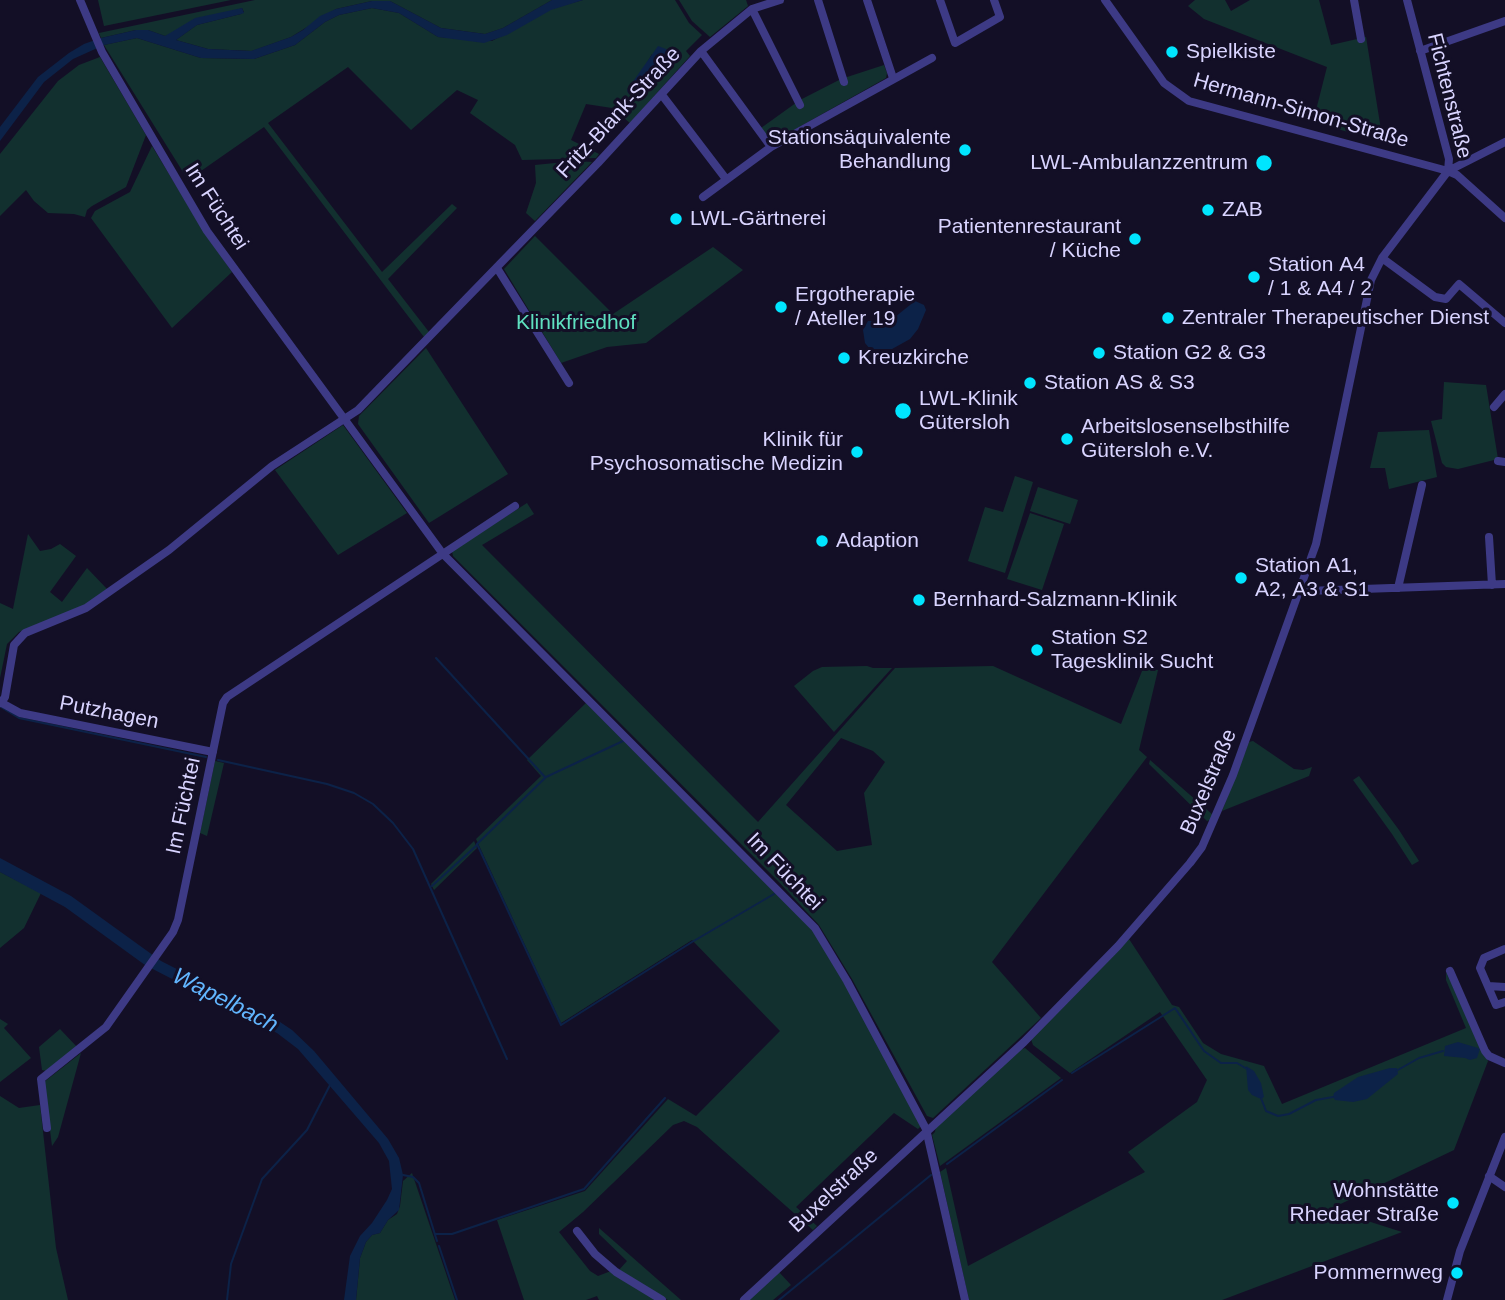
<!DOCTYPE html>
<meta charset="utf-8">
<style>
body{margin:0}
canvas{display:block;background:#130f26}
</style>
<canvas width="1505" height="1300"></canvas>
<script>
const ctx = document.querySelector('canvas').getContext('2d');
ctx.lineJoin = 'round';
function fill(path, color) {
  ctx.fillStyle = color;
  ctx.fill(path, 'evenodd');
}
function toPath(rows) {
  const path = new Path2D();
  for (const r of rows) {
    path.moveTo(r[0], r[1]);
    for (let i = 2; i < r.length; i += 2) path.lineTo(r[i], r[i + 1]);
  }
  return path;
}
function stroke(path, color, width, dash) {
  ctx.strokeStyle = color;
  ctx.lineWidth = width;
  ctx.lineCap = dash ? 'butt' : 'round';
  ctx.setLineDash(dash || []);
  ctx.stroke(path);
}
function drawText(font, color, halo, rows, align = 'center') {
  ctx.font = font + ' Helvetica,sans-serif';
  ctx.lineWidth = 6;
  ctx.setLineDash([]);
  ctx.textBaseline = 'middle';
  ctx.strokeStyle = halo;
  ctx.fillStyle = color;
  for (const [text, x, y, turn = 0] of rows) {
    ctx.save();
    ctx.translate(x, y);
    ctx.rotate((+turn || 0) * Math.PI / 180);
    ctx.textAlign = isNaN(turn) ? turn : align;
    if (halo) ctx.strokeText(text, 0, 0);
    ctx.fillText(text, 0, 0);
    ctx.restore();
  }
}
fill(toPath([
 [98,0,231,0,104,26],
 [255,0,552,0,503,28,485,34,441,28,390,1,372,1,336,9,291,37,252,51,208,49,176,40,197,25,241,14,244,12,242,8,165,36,148,30,136,30,101,38,99,33],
 [583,0,675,0,689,23,702,35,686,51,690,56,630,123,612,108,586,104,571,140,599,154,596,158,522,160,515,145,470,113,478,100,457,90,411,130,348,67,268,123,382,272,452,204,457,208,388,279,429,332,424,337,264,127,188,180,104,45,137,38,201,58,254,59,295,45,325,22,339,15,372,8,399,13,438,37,492,41,551,9],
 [652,54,654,85,632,96,639,76],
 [679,0,746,0,748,6,710,37,692,21],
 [1195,0,1225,0,1231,11,1250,0,1319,0,1331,45,1366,37,1383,142,1313,122,1327,67,1204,19,1188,6],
 [100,57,146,135,126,187,92,206,87,210,85,217,74,214,48,213,34,201,26,190,0,216,0,154,58,81,79,65],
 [884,65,887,73,886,78,776,140,768,138,761,128,800,100,841,79],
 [152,146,204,232,232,272,172,328,91,218,95,211,130,192],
 [575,161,592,162,535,221,526,213,536,183,535,165],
 [535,236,613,314,713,247,743,270,646,343,607,347,561,363,504,269],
 [426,348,508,474,429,523,358,424,359,416],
 [1444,382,1486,385,1498,459,1458,469,1446,467,1442,463,1431,421,1442,419],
 [343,425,407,513,338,555,275,470],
 [1429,430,1437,477,1389,489,1385,468,1370,468,1378,432],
 [1015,476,1033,482,1005,573,968,561,985,507,1003,512],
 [1038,487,1078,500,1070,524,1030,511],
 [527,503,534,514,482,545,758,822,895,668,993,666,1121,724,1144,666,1158,670,1139,750,1147,757,992,962,1041,1018,933,1118,927,1116,852,979,819,925,777,880,453,556,452,551],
 [841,738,873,751,885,762,864,793,872,845,837,851,786,805],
 [1030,513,1064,524,1042,590,1007,579],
 [28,534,40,551,51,549,60,544,76,556,50,592,62,602,87,568,107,589,84,606,19,632,7,644,0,678,0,603,13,609],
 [867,666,873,668,892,668,834,732,794,686,813,671,822,667],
 [586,703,813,931,845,983,922,1125,918,1129,894,1113,796,1207,817,1226,813,1230,697,1127,684,1121,673,1125,583,1212,559,1232,590,1271,598,1276,611,1271,657,1300,599,1300,597,1296,586,1300,524,1300,497,1220,585,1191,668,1099,696,1116,780,1031,692,940,561,1023,476,839,541,776,527,760],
 [1253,741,1294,769,1303,770,1312,767,1309,776,1222,811,1249,742],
 [1150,760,1213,815,1210,820,1207,821,1149,764],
 [215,761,224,763,207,836,200,833],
 [1359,776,1399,830,1419,861,1412,865,1392,834,1353,780],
 [474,841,477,848,434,890,431,884],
 [0,872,41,893,24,928,0,948],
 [1129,939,1172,1005,1179,1007,1203,1043,1221,1054,1264,1066,1282,1104,1466,1028,1446,980,1446,972,1488,1061,1454,1150,1330,1209,1402,1232,1222,1300,969,1300,940,1172,946,1168,968,1266,1145,1172,1128,1152,1197,1102,1207,1080,1160,1012,1070,1073,1033,1045,1031,1039],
 [0,1019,8,1024,4,1028,31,1058,0,1082],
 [60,1029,77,1047,47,1071,42,1070,39,1047],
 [1025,1048,1061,1078,940,1166,932,1135,935,1132,936,1126,1019,1050],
 [81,1053,58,1137,52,1146,44,1082],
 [0,1096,19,1108,40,1105,56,1248,68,1300,0,1300],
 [412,1173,455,1300,356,1300,360,1258,366,1242,372,1235,380,1233,388,1220,397,1214,400,1206,403,1181],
 [599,1228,681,1300,668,1300,619,1270,627,1261,599,1234],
 [778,1271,791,1285,773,1300,747,1300]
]), '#12302f');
fill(toPath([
 [552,0,583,0,551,10,507,35,484,43,438,37,399,13,372,8,339,15,325,22,295,45,254,59,201,58,137,38,104,45,73,59,44,82,0,141,0,127,38,77,69,53,84,44,101,38,136,30,148,30,165,36,195,18,242,8,244,13,241,14,197,25,176,40,208,49,251,51,291,37,303,30,320,16,336,9,372,1,390,1,441,28,485,34,503,28],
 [658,46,666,49,675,58,670,68,646,90,632,96,628,93,627,90],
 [915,301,924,305,926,310,918,329,910,339,892,349,870,349,865,343,863,330,868,321,890,321],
 [0,858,71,896,161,961,277,1020,292,1030,314,1051,388,1139,399,1158,403,1175,399,1210,388,1220,380,1233,372,1235,366,1242,360,1258,356,1300,344,1300,350,1256,360,1236,372,1223,387,1200,392,1189,389,1161,379,1143,298,1049,277,1033,145,965,65,907,0,872],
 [1458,1042,1478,1048,1480,1049,1477,1058,1470,1060,1465,1058,1444,1056,1445,1046],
 [1246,1066,1254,1071,1261,1083,1264,1097,1261,1099,1252,1095,1248,1090],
 [1390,1068,1397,1068,1398,1074,1367,1099,1353,1102,1335,1100,1333,1097,1334,1093,1358,1077]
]), '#0c2248');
stroke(toPath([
 [436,658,545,777],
 [1,707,19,718,206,757],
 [623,741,546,777,477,844,561,1025,692,942,774,894],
 [218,760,327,784,354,793,373,804,393,823,413,849,507,1059],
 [432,886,477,845],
 [1396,1071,1419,1058,1443,1051],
 [1072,1073,1175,1008,1204,1051,1221,1063,1237,1063,1247,1069],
 [1261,1098,1266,1111,1278,1116,1289,1114,1316,1100,1333,1097],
 [947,1164,1062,1080],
 [403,1175,413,1177,419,1183,437,1241],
 [435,1234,452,1234,584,1189,665,1098],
 [439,1246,457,1300],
 [227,1300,231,1264,262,1179,307,1130,330,1085],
 [779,1300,931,1175]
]), '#0c2248', 2);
stroke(toPath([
 [80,0,102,52,207,231,443,554,815,928,847,981,926,1129,965,1300],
 [818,0,844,82],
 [867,0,893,78],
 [940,0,955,43,1000,17,994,0],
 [1105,0,1164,83,1189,101,1448,171,1457,175,1505,218],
 [1354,0,1361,39],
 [1407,0,1449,159,1448,171],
 [752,9,800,105],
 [701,51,771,147],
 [1420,51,1505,21],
 [662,95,726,179],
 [703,197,771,147,932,58],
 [1382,258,1435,297,1446,299,1459,284,1505,323],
 [497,268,569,383],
 [1494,407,1505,394],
 [1498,461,1505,462],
 [1489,537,1492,585],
 [1398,588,1422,485],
 [1300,589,1306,591,1505,584],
 [0,702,20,713,213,752],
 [1,703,5,697,14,645,25,633,86,608,169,550,272,466,358,410,598,163,701,51,752,9,780,0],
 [1505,949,1484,958,1480,968,1496,1005,1505,1002],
 [1450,971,1485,1051,1489,1056,1505,1063],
 [1488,986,1505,987],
 [47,1128,41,1079,106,1027,173,932,178,920,223,703,227,697,515,506],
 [1489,1176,1505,1187],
 [577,1231,595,1254,616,1272,662,1300],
 [744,1300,1024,1042,1118,946,1190,863,1202,847,1233,775,1316,544,1371,280,1382,258,1448,171,1505,142],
 [1447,1300,1460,1251,1505,1137]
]), '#3d3a85', 8);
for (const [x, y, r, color] of [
 [1172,52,7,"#00e5ff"],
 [965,150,7,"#00e5ff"],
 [1264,163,9,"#00e5ff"],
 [1208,210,7,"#00e5ff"],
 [676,219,7,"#00e5ff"],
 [1135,239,7,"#00e5ff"],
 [1254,277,7,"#00e5ff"],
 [781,307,7,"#00e5ff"],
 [1168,318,7,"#00e5ff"],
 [1099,353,7,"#00e5ff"],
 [844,358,7,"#00e5ff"],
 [1030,383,7,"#00e5ff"],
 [903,411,9,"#00e5ff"],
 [1067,439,7,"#00e5ff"],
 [857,452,7,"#00e5ff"],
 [822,541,7,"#00e5ff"],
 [1241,578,7,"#00e5ff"],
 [919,600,7,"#00e5ff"],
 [1037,650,7,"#00e5ff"],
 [1453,1203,7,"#00e5ff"],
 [1457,1273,7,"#00e5ff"]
]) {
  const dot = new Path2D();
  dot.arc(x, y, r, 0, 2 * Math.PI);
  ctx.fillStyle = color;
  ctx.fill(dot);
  stroke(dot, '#130f26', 2.5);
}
drawText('21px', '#d9d4ff', '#130f26', [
 ["Spielkiste",1186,52],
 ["Stationsäquivalente",951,138,"right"],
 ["Behandlung",951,162,"right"],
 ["LWL-Ambulanzzentrum",1248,163,"right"],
 ["ZAB",1222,210],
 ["LWL-Gärtnerei",690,219],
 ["Patientenrestaurant",1121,227,"right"],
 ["/ Küche",1121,251,"right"],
 ["Station A4",1268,265],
 ["/ 1 & A4 / 2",1268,289],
 ["Ergotherapie",795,295],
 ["/ Ateller 19",795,319],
 ["Zentraler Therapeutischer Dienst",1182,318],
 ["Station G2 & G3",1113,353],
 ["Kreuzkirche",858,358],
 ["Station AS & S3",1044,383],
 ["LWL-Klinik",919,399],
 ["Gütersloh",919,423],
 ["Arbeitslosenselbsthilfe",1081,427],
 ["Gütersloh e.V.",1081,451],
 ["Klinik für",843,440,"right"],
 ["Psychosomatische Medizin",843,464,"right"],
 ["Adaption",836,541],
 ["Station A1,",1255,566],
 ["A2, A3 & S1",1255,590],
 ["Bernhard-Salzmann-Klinik",933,600],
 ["Station S2",1051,638],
 ["Tagesklinik Sucht",1051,662],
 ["Wohnstätte",1439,1191,"right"],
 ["Rhedaer Straße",1439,1215,"right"],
 ["Pommernweg",1443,1273,"right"]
], 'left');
drawText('21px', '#d9d4ff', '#130f26', [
 ["Fichtenstraße",1449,96,76],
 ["Hermann-Simon-Straße",1301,111,16],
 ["Fritz-Blank-Straße",619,113,-47],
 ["Im Füchtei",216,207,57],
 ["Putzhagen",109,713,11],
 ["Buxelstraße",1209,782,-67],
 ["Im Füchtei",184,806,-78],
 ["Im Füchtei",784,872,46],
 ["Buxelstraße",834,1191,-43]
]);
drawText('21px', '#5fe0c0', '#130f26', [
 ["Klinikfriedhof",576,323]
]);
drawText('italic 23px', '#62b6ff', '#130f26', [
 ["Wapelbach",225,1001,27]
]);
</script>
